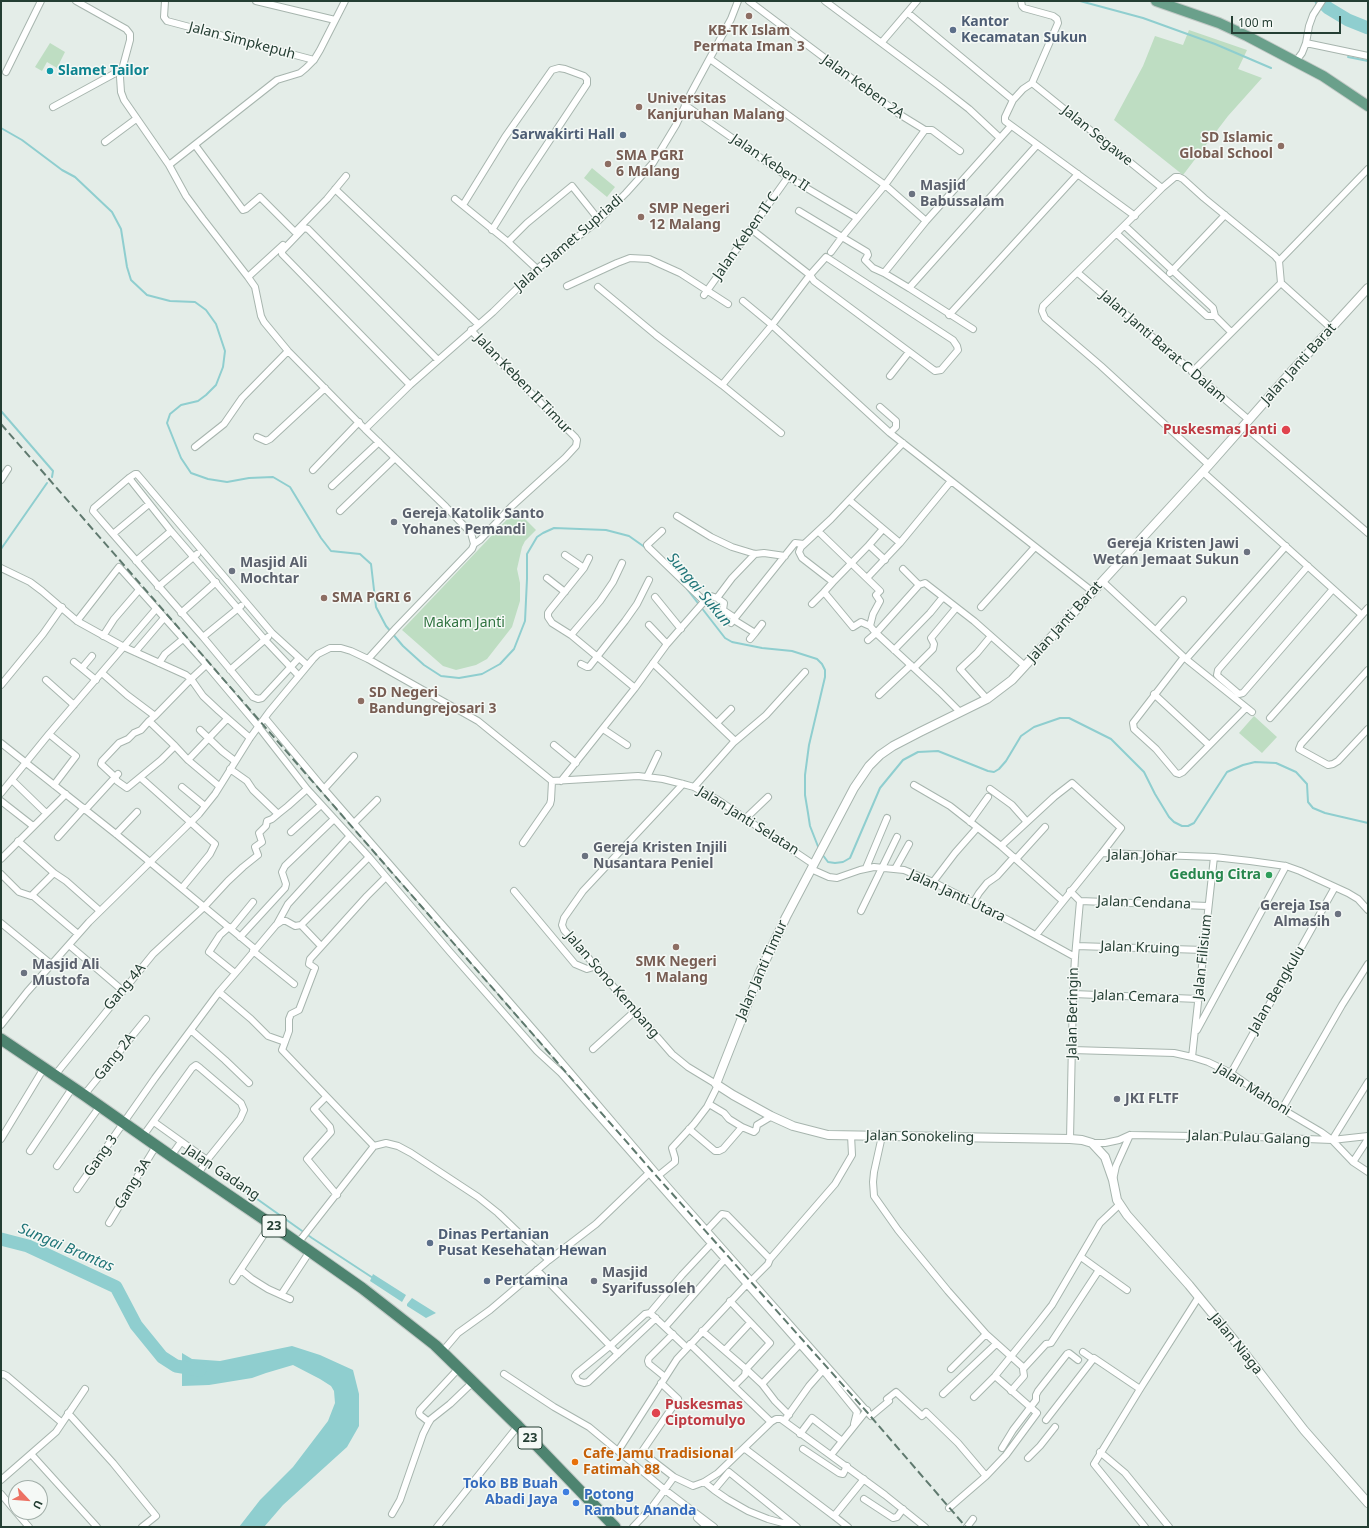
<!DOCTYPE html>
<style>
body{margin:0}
#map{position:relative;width:1369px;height:1528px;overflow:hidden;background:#e4ede8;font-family:"Noto Sans",sans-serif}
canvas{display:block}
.frame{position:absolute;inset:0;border:2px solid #243e33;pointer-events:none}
.north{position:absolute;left:8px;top:1480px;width:40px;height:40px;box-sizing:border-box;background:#f5f9f6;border:1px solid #a1aea8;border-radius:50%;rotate:116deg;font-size:11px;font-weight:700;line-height:16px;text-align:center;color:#243e33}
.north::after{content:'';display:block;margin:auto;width:14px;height:18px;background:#ec7163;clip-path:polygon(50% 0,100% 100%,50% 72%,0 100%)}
.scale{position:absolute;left:1231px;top:16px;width:110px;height:18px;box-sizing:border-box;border:2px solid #243e33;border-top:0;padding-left:5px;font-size:12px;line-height:14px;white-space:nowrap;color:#243e33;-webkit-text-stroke:3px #f5f9f6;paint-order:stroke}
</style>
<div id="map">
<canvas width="1369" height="1528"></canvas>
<div class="frame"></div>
<div class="north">U</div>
<div class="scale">100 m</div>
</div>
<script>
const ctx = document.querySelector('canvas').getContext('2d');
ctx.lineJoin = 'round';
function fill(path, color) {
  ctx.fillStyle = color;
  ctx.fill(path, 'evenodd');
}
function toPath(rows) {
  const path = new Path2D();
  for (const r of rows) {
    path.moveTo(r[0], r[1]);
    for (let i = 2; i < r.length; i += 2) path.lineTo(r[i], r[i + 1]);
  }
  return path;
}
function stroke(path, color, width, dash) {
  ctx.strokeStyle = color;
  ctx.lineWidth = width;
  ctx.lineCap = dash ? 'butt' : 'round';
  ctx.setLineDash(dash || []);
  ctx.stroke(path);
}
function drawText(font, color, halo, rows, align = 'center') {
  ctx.font = font + ' "Noto Sans",sans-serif';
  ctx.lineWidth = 3;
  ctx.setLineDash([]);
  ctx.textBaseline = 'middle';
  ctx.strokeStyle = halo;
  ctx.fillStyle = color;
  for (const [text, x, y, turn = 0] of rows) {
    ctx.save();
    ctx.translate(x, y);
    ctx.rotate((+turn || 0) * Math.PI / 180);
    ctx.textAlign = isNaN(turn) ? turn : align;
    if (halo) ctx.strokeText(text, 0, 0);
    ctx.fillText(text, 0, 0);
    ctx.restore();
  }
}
fill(toPath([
 [1189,30,1247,50,1238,69,1262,78,1228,116,1183,175,1114,120,1143,66,1155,36,1183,45],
 [50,43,65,52,57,68,47,62,42,71,35,67],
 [592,168,615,187,607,197,584,178],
 [516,510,536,530,525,541,522,547,517,569,520,583,520,601,512,627,487,659,476,665,456,670,443,666,402,630],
 [1254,716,1277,737,1262,753,1239,733]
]), '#beddc2');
fill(toPath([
 [373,1274,406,1295,402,1302,370,1281],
 [412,1298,436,1313,426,1318,407,1306,407,1304],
 [292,1346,320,1355,353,1370,359,1394,359,1426,347,1447,283,1505,264,1527,239,1527,260,1500,293,1467,328,1421,335,1403,334,1391,331,1386,320,1379,293,1365,266,1373,252,1378,209,1385,182,1386,182,1353,192,1359,220,1361]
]), '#8fcecf');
stroke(toPath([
 [1080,1,1143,18,1215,44,1271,68],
 [1348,57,1368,61],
 [1,128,22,140,62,170,75,177,112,212,121,229,127,267,131,280,147,295,170,301,195,302,206,310,216,324,225,351,223,367,216,385,206,395,198,401,181,405,170,414,167,423,181,458,191,473,208,479,227,482,249,478,273,477,290,487,321,538,331,551,360,554,371,564,376,607,386,626,403,646,424,665,441,676,459,678,482,674,500,664,514,649,525,621,527,579,527,554,537,537,543,533,554,528,606,530,629,536,646,548],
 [1,411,53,471,52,477],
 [1,549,47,483],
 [687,589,725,638,732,642,762,648,792,651,817,659,822,664,825,670,825,677,809,745,805,775,805,795,808,813,810,826,819,849],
 [822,854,828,862,835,863,843,862,850,858,880,788,903,760,918,752,938,751,988,771,994,772,999,769,1006,761,1021,736,1034,727,1060,718,1069,718,1111,739,1144,772,1155,794,1169,817,1174,822,1182,826,1188,826,1194,823,1227,772,1243,765,1255,762,1276,763,1296,772,1307,784,1308,802,1313,808,1325,813,1368,823],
 [243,1189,312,1238,373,1278]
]), '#8fcecf', 2);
stroke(toPath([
 [1321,1,1328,8,1348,20,1368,28],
 [1,1239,28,1246,116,1287,136,1325,162,1357,176,1366,200,1370]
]), '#8fcecf', 13);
const minor = toPath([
 [76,1,126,29,130,34,130,40,120,77,121,92,124,100,169,165,186,196,203,219,248,277,255,287,261,316,264,322,288,351,365,429,446,507,471,533,474,544],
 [165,1,164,17,167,21,314,60],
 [256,1,335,20],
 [749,1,899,114,925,130,885,185,842,237,799,211],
 [825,1,938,85,969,109,1000,138],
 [1021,1,1022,6,1024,8,1053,16,1057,19,1058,23,1032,83,1023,89,1013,100,1005,117,1005,121,1135,216],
 [908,13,1013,100],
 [882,42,917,1],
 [1306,43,1368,56],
 [710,59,885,185,926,221],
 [1296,61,1302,53,1306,43,1309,26,1313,15,1322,1],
 [6,72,41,1],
 [1032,83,1162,188],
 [685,105,788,177,857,218],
 [53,107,121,70],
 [925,130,932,130,960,151],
 [105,142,136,119],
 [195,145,243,210,246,209,260,197,295,232],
 [169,165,277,80,300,73,306,68,314,60,320,50,345,1],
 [335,189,478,324],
 [455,199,508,242,537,269],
 [463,205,505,137,552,70,559,68,565,69,584,76,587,79,587,84,520,185,492,230],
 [1125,226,1213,308,1215,316,1231,332],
 [297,230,327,199,346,176],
 [1117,234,1207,316,1215,316],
 [508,242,527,223,572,186,599,220],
 [831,252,842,237,867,252,868,255,865,260,873,268,884,273,909,288,973,329],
 [1279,261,1368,169],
 [884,273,926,221,1011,126],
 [1078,273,1249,420],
 [1170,273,1225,215],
 [248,277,283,245],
 [567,286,617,263,630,258,649,259,680,273,728,304],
 [598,287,656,335,722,385,772,325,810,275,826,257,953,340,957,346,958,350,941,370,935,371,814,281,810,275,751,229],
 [909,288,1037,145],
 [704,295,788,177],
 [743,301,772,325,890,433,1093,592],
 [949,315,1078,174],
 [1192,372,1281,283],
 [890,376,909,352],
 [410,385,282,254,282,251,304,228,308,229,438,360],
 [722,385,781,433],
 [880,407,896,421,896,427,890,433],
 [1244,426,1368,533],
 [365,429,410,385,493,312,537,269,599,220,626,193,653,163,676,125,691,93,731,19,738,1],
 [257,437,266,441,270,439,325,388],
 [195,447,224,424,242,398,288,351],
 [1209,465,1101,366,1045,318,1042,311,1043,306,1162,188,1175,177,1179,177,1183,179,1204,198,1275,256,1279,261,1281,283,1331,328],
 [313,470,359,422],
 [1203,472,1362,615],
 [129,478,171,531,265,640,299,676],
 [1,480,8,469],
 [332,486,379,442],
 [849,500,900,543],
 [340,511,395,458],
 [677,516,711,537,732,547,755,554,764,553,785,556],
 [883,529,869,545,885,560],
 [662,531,647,545,648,547,704,601],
 [818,531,880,591,876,595,880,601,873,614,870,626,876,633,919,585,925,583,974,621,1025,666],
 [113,534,149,504],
 [869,545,833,582,802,558,799,552,801,547,831,519,903,443],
 [565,555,584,568,550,610,548,613,548,617,552,623,571,635,635,688],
 [136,561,171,531],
 [1308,566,1218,670,1217,675,1219,677,1239,694,1243,693,1333,589],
 [1,568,30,582,42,591,77,621,124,647,186,675,191,679,203,696,219,711,250,738],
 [584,568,589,558],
 [903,569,919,585],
 [547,578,565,592],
 [867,578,900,543,951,481],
 [1102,581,1186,659,1252,712],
 [833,582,824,592,853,627,861,622,870,626],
 [158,587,197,554],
 [655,597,681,629],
 [717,598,724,603,723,610,735,618],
 [812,604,824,592],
 [981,607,1035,547],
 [181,613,216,582],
 [734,620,755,633,762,624],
 [77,621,119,567,205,663,258,726,307,789,369,857,450,952,537,1051,561,1073,827,1375,857,1412,854,1424],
 [731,623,795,543,804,544],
 [649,625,667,644],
 [1156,630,1183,600],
 [571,635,600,601,613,582,622,563],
 [103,636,114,619,139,590],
 [203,637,241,606],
 [750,639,755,633],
 [868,640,876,633,940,692,960,712],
 [894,650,930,613,943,597],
 [135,652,164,618],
 [1184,657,1133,723,1134,729,1156,749,1176,773,1179,774,1183,772,1246,708],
 [299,658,262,698,258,699,253,697,203,637,113,534,93,511,94,508,129,478,135,474,137,474,272,633,307,665],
 [368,659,396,628,472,549,474,544,480,540,511,507,565,458,576,446,577,440,575,437,506,368,471,330],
 [1186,659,1286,546],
 [74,662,96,680],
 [159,663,165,654,183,639],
 [653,663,735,741],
 [581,664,587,667,589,667,625,621,637,604,649,580],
 [82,668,92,656],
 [914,668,933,649,934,644,931,638,956,608],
 [230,670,268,637],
 [1368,670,1301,744,1299,749,1328,765,1333,764,1338,761,1368,729],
 [102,673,127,695,155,716],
 [46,680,74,705],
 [1,685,43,634,62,607],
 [1154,694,1209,745],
 [879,695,911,665],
 [987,699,960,669,977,653,991,636],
 [265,718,324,789,540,1037,669,1188,871,1416,889,1401],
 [1270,718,1368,608],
 [149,721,175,746,161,760,127,788,117,781,115,777,101,764,102,761,119,743,128,739,134,733,141,730,149,721,155,716,191,679,206,665],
 [717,723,731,709],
 [603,729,627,745],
 [200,730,222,751,235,761],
 [49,734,76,756,54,785],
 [1,743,116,834,255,949],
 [554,745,576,763],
 [175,746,188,760,227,719],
 [188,760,219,786],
 [647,777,658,754],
 [141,778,215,844,210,854,182,888],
 [12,780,46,813],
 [561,781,635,688,667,644,708,597,711,596,717,598,732,578,755,554],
 [683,784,583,891,564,918,562,925,564,930,672,1054,688,1067,716,1084],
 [914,785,950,806,1001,846,1054,797,1072,783,1121,828,1102,853],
 [182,787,205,806],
 [694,787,733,743,766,715,805,672],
 [324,789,354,756],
 [990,789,1012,805,1027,822],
 [1,793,49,734,156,609],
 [1,801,33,826],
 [85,810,118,774],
 [278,814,288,806,307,789],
 [746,818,768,797],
 [970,822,988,797],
 [354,823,377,800],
 [291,832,321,805],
 [116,834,137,812],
 [58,837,84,808],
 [523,843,550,804,551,800,552,781],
 [1001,846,1063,901],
 [1,859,66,794],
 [1016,859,1045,827],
 [866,868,887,818],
 [811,869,829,877,837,878,860,870,874,867,904,870,933,882,1010,921,1075,957],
 [895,869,909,844],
 [54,873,66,881,100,911],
 [1,874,19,892,31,896,54,873,18,841],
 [933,882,955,853,977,828],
 [514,891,575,964,587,969,597,966],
 [33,896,78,934],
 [1080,901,1208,906],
 [973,903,979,893,987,883,997,876,1014,857],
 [861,911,897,837],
 [1,923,51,964],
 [277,924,288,904,349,837],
 [229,927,220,935,209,952,235,973],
 [231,929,253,902],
 [1036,935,1102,853,1214,857,1250,861,1286,866,1300,871,1348,893,1358,899,1368,910],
 [240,937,285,888,286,884,282,872,285,866,334,819],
 [69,945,122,990],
 [321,946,301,925,369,857],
 [1076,946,1204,950],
 [253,951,294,984],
 [219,992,251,1019,268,1036,285,1042,282,1050,374,1146],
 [1073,994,1199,999],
 [1,1025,27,992,89,922,199,814,215,794,250,738,269,712,313,659,318,654,330,648,341,648,351,651,368,659,478,721,552,781,638,776,663,779,683,784,694,787,718,800,813,864],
 [1197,1030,1286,866],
 [192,1031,225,1060,249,1083],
 [285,1042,289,1031,289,1019,291,1014,299,1010,315,968,309,964,310,959,367,896,385,878],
 [593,1049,635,1011],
 [1072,1050,1174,1053,1192,1057,1208,1062,1231,1073,1282,1109,1321,1132,1332,1140,1353,1162,1368,1172],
 [1192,1057,1214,857],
 [1231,1073,1335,887],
 [55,1075,153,954,204,907,228,881,243,867,258,855,255,847,262,842,259,833,266,826,267,821,272,819,278,814,253,790,247,781,230,769],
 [84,1095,146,1019],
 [326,1097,314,1109,330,1127,331,1132,307,1159,337,1195],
 [1282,1109,1342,1005,1368,964],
 [154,1122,207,1160],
 [742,1127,754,1132,756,1130,757,1125,772,1116],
 [689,1129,715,1151,719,1151,723,1149,742,1127,729,1119,724,1113,709,1104],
 [143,1136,192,1068,196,1065,200,1068,241,1103,244,1110,240,1119,207,1160,198,1174],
 [882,1136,874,1172,873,1182,874,1196,898,1230,948,1291,986,1334,1024,1368],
 [1,1139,44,1068],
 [1070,1139,1073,994,1075,957,1080,901,1070,891],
 [1332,1140,1368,1082],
 [1092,1143,1105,1143,1119,1140,1130,1135,1256,1137,1332,1140,1368,1136],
 [30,1151,73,1087],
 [171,1156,181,1142],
 [1353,1162,1368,1139],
 [57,1166,100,1106],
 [659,1175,675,1162,675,1158,672,1148,694,1124,707,1107,718,1085],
 [1113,1180,1116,1166,1130,1135],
 [77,1189,155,1078,219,992,239,969,276,925,282,921,286,921,295,926,301,925],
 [109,1223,156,1146],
 [707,1230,722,1214,727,1215,770,1259],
 [298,1243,374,1146,386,1143,398,1146,411,1153,478,1197,498,1213,524,1238,549,1260],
 [1081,1257,1099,1270],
 [241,1270,252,1279,268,1289,290,1299],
 [537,1270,618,1354],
 [752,1280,768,1264,770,1259,835,1184,852,1155,851,1135],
 [233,1281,271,1224],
 [281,1295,310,1251],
 [650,1313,645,1314,610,1346,577,1373,575,1376,578,1381,584,1383,588,1382,656,1318],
 [665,1327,725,1259],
 [702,1331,746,1369,770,1343,730,1301],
 [690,1344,771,1422],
 [687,1348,650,1313,682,1275,711,1244],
 [725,1350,750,1323],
 [442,1352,458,1333,490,1310,549,1260,596,1224,649,1173],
 [1083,1352,1093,1359],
 [951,1369,986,1334],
 [504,1374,554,1407,589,1427,665,1490,714,1527],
 [1,1375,3,1374,7,1376,61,1422],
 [665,1377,649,1364,648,1361,649,1358,673,1334],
 [661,1383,678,1399,643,1450,643,1453,674,1477,693,1486,704,1482,718,1473,771,1422,776,1419,781,1419,885,1495,925,1527],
 [762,1384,775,1401,789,1415],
 [734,1386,745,1375,746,1369,762,1384,800,1344],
 [1011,1391,1024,1376,1023,1369,1046,1344,1051,1343,1099,1270,1127,1290],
 [943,1394,996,1344],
 [974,1397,995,1376,1038,1323,1052,1305,1100,1223,1119,1205],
 [887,1399,896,1392,922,1416,926,1412,958,1443,986,1476,1006,1455,1037,1413,995,1376],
 [68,1413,113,1463,156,1516,142,1527],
 [1046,1420,1094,1358,1140,1389],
 [784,1421,809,1386,823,1370],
 [429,1422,420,1415,419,1413,420,1410,459,1368],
 [800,1434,812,1418,842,1441],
 [744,1448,834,1516,864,1479],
 [1002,1448,1013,1430,1036,1400,1036,1395,1038,1391,1067,1354,1069,1353,1078,1360],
 [803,1449,839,1473,843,1474,847,1466],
 [618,1451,677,1359,747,1284],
 [1100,1452,1125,1473,1169,1527],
 [31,1454,97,1527],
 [831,1455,867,1410],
 [1028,1458,1040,1446,1055,1427],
 [1,1480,56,1432,85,1389],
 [704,1482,714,1490,727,1499,748,1511,768,1519,797,1527,729,1472,714,1490],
 [1,1494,16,1512],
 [864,1499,893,1518,897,1517,903,1509],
 [949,1508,986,1476],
 [16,1512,29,1527],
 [392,1514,400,1500,423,1434,428,1424,431,1419,450,1404,473,1382],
 [834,1516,848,1527],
 [697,1518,707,1527],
 [437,1527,518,1426],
 [633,1527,652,1507,674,1477],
 [967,1527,973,1519],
 [1145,1527,1094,1464,1140,1389,1198,1298]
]);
const tertiary = toPath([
 [1368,288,1291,372,1209,465,1012,680,987,699,920,732,893,746,880,755,869,766,854,788,786,917,760,972,716,1084,733,1095,771,1116,793,1126,828,1135,1070,1139,1082,1140,1092,1143,1105,1157,1113,1180,1117,1200,1127,1215,1189,1285,1243,1351,1304,1430,1368,1503]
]);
const primary = toPath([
 [1156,1,1219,23,1247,36,1323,76,1368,106]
]);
const trunk = toPath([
 [1,1039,84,1095,171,1156,271,1224,362,1288,398,1316,435,1345,473,1382,518,1426,615,1527]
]);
stroke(minor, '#a7b5ae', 8);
stroke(tertiary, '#a7b5ae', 10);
stroke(primary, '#c2c9c6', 12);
stroke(trunk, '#c2c9c6', 13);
stroke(minor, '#fff', 6);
stroke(tertiary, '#fff', 8);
stroke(primary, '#6aa08b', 10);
stroke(trunk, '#4e8470', 11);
stroke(toPath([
 [1,424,652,1171,866,1411,966,1527]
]), '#5f796e', 2, [8, 4]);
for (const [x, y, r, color] of [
 [749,16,4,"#8d6e63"],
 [953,30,4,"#5c6f8a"],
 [50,71,4,"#0f9aa8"],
 [639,107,4,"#8d6e63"],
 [623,135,4,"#5c6f8a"],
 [1281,146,4,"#8d6e63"],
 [608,164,4,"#8d6e63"],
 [912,194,4,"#6b7280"],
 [641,217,4,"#8d6e63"],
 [1286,430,5,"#e0444e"],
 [394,522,4,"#6b7280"],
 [1247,552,4,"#6b7280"],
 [232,571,4,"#6b7280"],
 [324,598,4,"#8d6e63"],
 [361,701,4,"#8d6e63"],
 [585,856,4,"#6b7280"],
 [1269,875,4,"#2e9e5b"],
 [1338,914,4,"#6b7280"],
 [676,947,4,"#8d6e63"],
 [24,973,4,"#6b7280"],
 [1117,1099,4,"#6b7280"],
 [430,1243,4,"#5c6f8a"],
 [487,1281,4,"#5c6f8a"],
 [594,1281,4,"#6b7280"],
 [656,1413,5,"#e0444e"],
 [575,1462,4,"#e8710a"],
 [566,1492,4,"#3f7fe0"],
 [576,1503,4,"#3f7fe0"]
]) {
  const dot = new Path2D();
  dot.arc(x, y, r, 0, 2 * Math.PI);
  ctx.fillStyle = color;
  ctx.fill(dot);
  stroke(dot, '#f5f9f6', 1.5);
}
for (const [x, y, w] of [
 [274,1226,24],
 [530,1438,24]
]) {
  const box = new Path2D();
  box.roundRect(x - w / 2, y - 11, w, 22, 3);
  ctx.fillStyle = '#f5f9f6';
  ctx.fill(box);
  stroke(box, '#243e33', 1);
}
drawText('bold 13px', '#243e33', null, [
 ["23",274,1226],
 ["23",530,1438]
]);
drawText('bold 14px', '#4e5e75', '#f5f9f6', [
 ["Kantor",961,22],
 ["Kecamatan Sukun",961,38],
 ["Sarwakirti Hall",615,135,"right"],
 ["Dinas Pertanian",438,1235],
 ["Pusat Kesehatan Hewan",438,1251],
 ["Pertamina",495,1281]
], 'left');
drawText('bold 14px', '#785e54', '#f5f9f6', [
 ["KB-TK Islam",749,31,"center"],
 ["Permata Iman 3",749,47,"center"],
 ["Universitas",647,99],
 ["Kanjuruhan Malang",647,115],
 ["SD Islamic",1273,138,"right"],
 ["Global School",1273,154,"right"],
 ["SMA PGRI",616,156],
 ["6 Malang",616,172],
 ["SMP Negeri",649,209],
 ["12 Malang",649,225],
 ["SMA PGRI 6",332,598],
 ["SD Negeri",369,693],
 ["Bandungrejosari 3",369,709],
 ["SMK Negeri",676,962,"center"],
 ["1 Malang",676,978,"center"]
], 'left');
drawText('14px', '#243e33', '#f5f9f6', [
 ["Jalan Simpkepuh",242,41,15],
 ["Jalan Keben 2A",863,87,36],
 ["Jalan Segawe",1097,136,39],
 ["Jalan Keben II",770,163,34],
 ["Jalan Keben II C",746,236,-55],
 ["Jalan Slamet Supriadi",569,243,-41],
 ["Jalan Janti Barat C Dalam",1163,347,41],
 ["Jalan Janti Barat",1299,364,-48],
 ["Jalan Keben II Timur",523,384,46],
 ["Jalan Janti Barat",1065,622,-48],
 ["Jalan Janti Selatan",748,821,32],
 ["Jalan Johar",1142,856,1],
 ["Jalan Janti Utara",957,896,25],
 ["Jalan Cendana",1144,903,2],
 ["Jalan Kruing",1140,948,2],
 ["Jalan Filisium",1203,957,-84],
 ["Jalan Janti Timur",762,970,-66],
 ["Jalan Sono Kembang",612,985,49],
 ["Gang 4A",125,987,-50],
 ["Jalan Bengkulu",1277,990,-60],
 ["Jalan Cemara",1136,997,2],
 ["Jalan Beringin",1073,1013,-89],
 ["Gang 2A",115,1057,-51],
 ["Jalan Mahoni",1253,1090,32],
 ["Jalan Sonokeling",920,1137,1],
 ["Jalan Pulau Galang",1249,1138,2],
 ["Gang 3",101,1156,-55],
 ["Jalan Gadang",222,1173,34],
 ["Gang 3A",133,1184,-59],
 ["Jalan Niaga",1236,1344,51]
]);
drawText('bold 14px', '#0d838f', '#f5f9f6', [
 ["Slamet Tailor",58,71]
], 'left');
drawText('bold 14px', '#5b616d', '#f5f9f6', [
 ["Masjid",920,186],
 ["Babussalam",920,202],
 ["Gereja Katolik Santo",402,514],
 ["Yohanes Pemandi",402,530],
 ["Gereja Kristen Jawi",1239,544,"right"],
 ["Wetan Jemaat Sukun",1239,560,"right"],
 ["Masjid Ali",240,563],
 ["Mochtar",240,579],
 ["Gereja Kristen Injili",593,848],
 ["Nusantara Peniel",593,864],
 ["Gereja Isa",1330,906,"right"],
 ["Almasih",1330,922,"right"],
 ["Masjid Ali",32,965],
 ["Mustofa",32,981],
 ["JKI FLTF",1125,1099],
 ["Masjid",602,1273],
 ["Syarifussoleh",602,1289]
], 'left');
drawText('bold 14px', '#be3a42', '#f5f9f6', [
 ["Puskesmas Janti",1277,430],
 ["Puskesmas",665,1405,"left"],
 ["Ciptomulyo",665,1421,"left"]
], 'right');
drawText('14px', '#307340', '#f5f9f6', [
 ["Makam Janti",464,623]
]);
drawText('bold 14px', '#27864d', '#f5f9f6', [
 ["Gedung Citra",1261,875]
], 'right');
drawText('bold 14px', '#c56008', '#f5f9f6', [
 ["Cafe Jamu Tradisional",583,1454],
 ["Fatimah 88",583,1470]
], 'left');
drawText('bold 14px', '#366cbe', '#f5f9f6', [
 ["Toko BB Buah",558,1484],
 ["Abadi Jaya",558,1500],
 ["Potong",584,1495,"left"],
 ["Rambut Ananda",584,1511,"left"]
], 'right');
drawText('italic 15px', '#207578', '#f5f9f6', [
 ["Sungai Sukun",699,590,50],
 ["Sungai Brantas",66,1248,23]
]);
</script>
